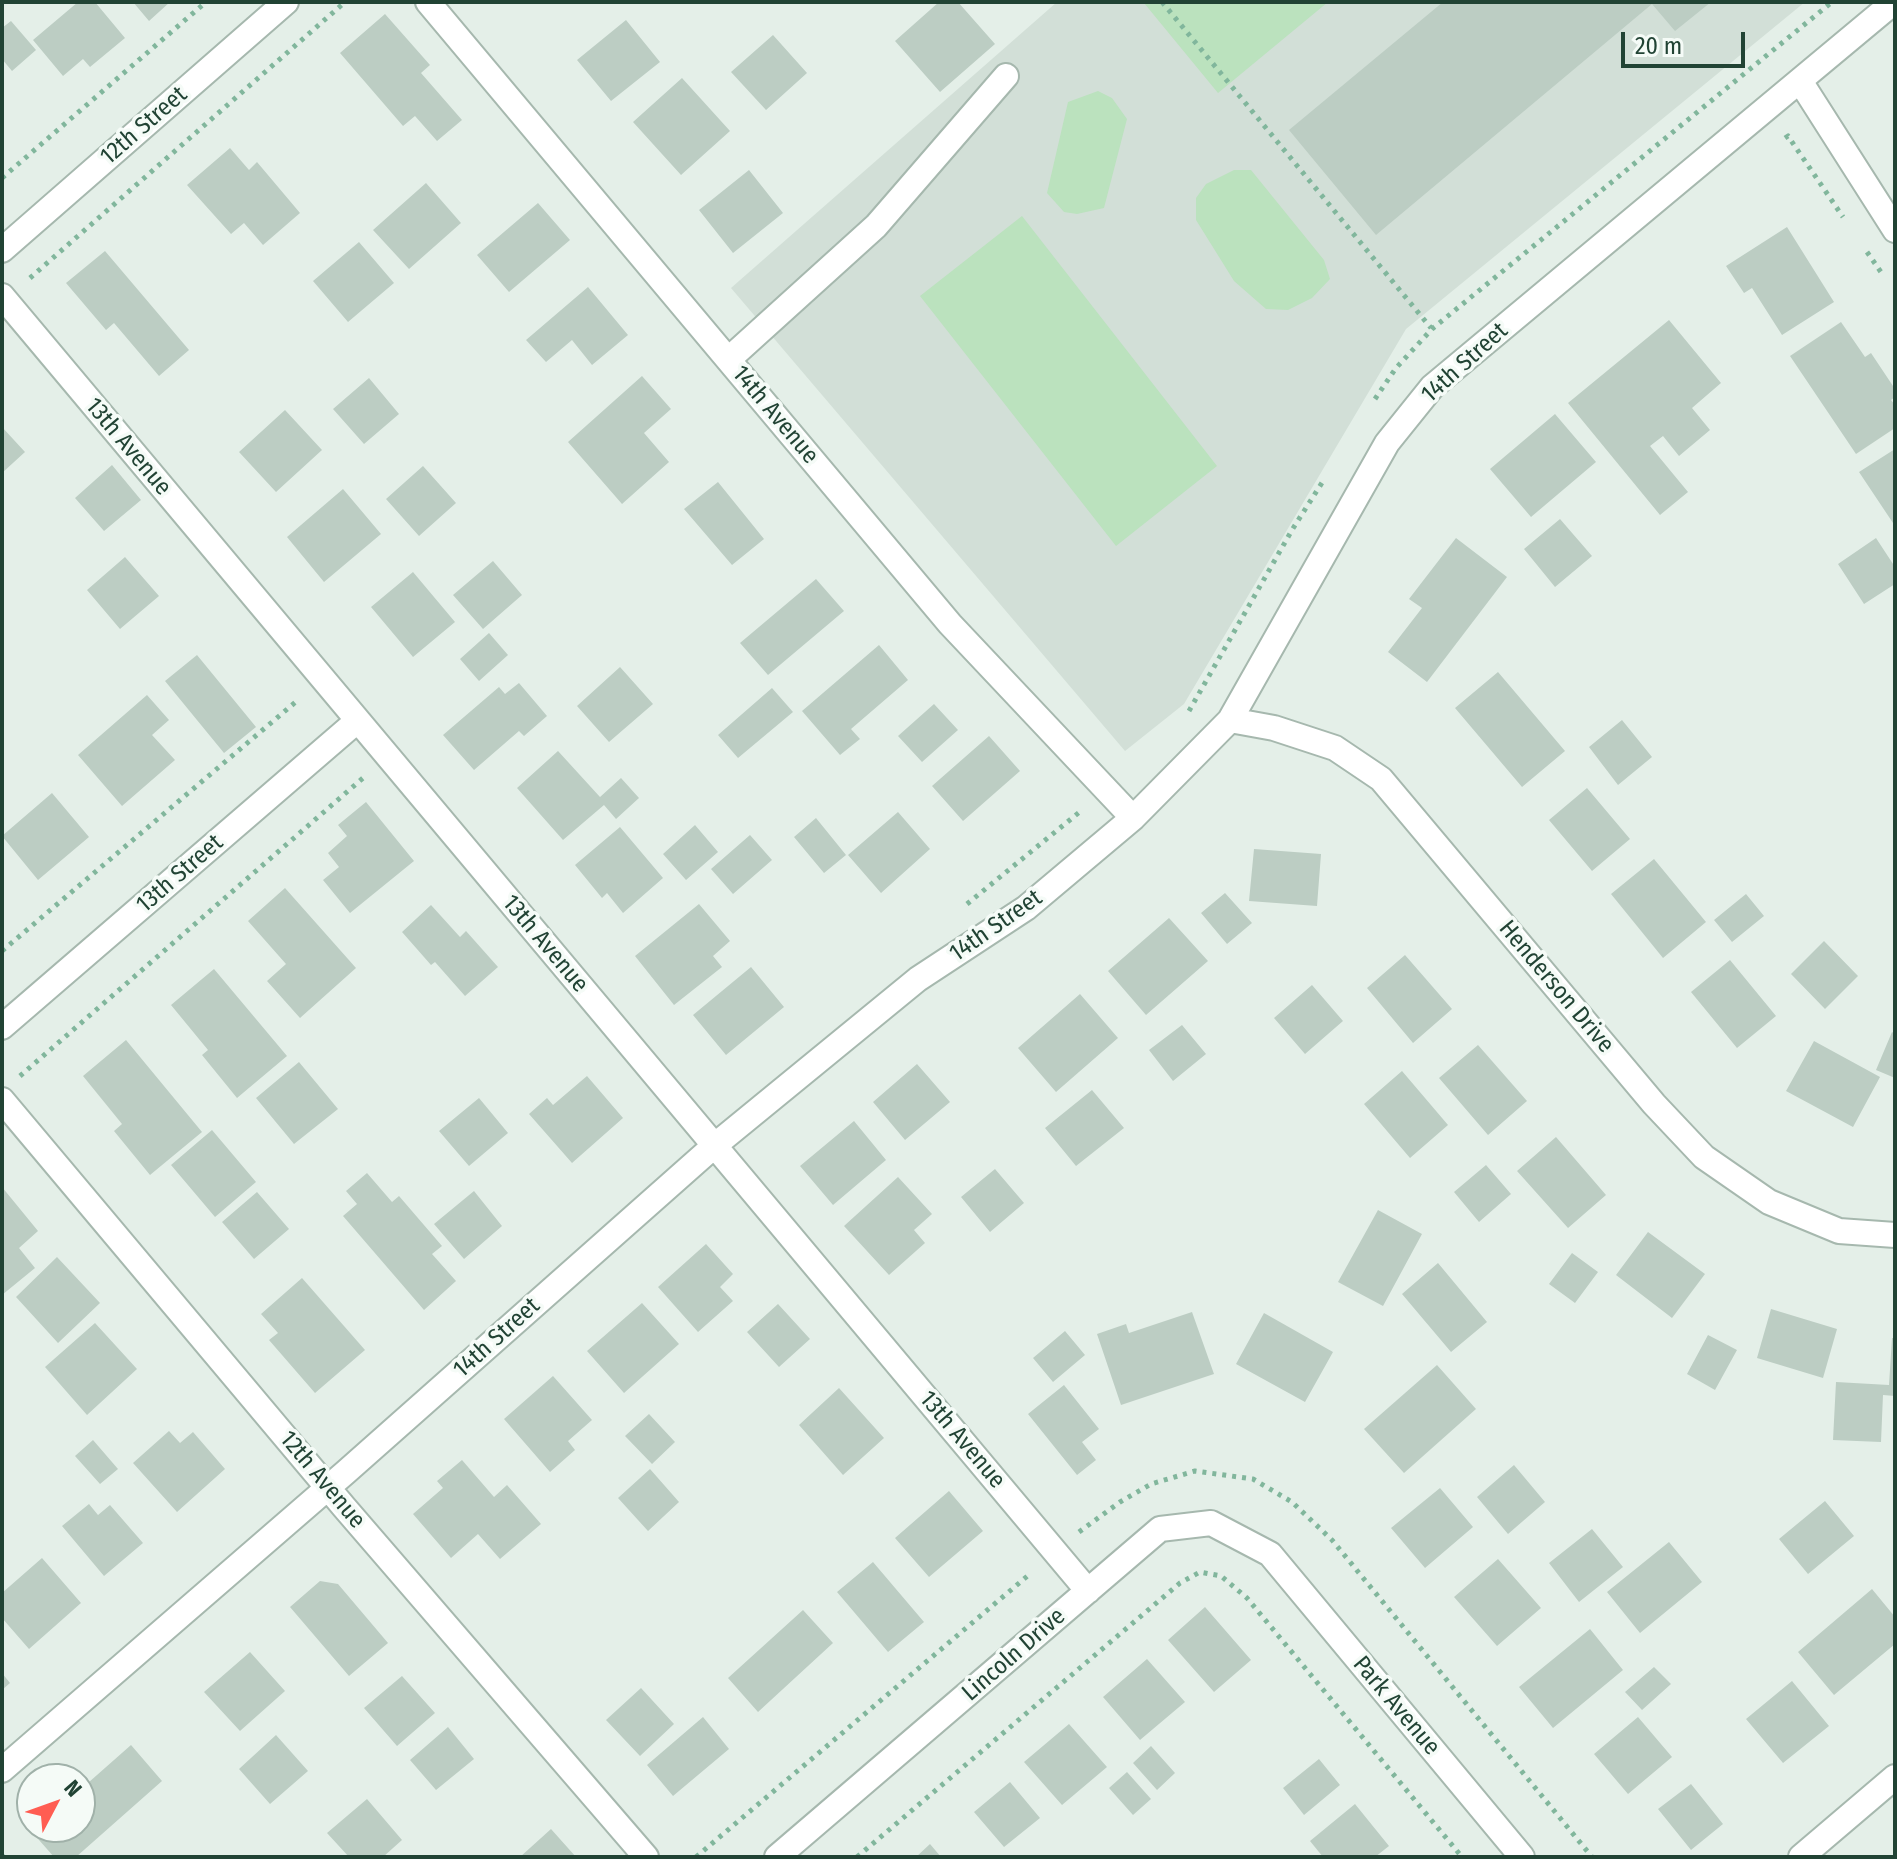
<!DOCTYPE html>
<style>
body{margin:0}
#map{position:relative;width:1897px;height:1859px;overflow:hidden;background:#e4efe8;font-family:"Fira Sans Condensed",sans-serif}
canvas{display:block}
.frame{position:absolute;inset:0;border:4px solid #214334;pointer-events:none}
.north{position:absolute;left:16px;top:1763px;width:80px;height:80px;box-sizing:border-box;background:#f5fbf7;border:2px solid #a0b1a9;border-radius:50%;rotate:49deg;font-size:22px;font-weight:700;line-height:32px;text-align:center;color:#214334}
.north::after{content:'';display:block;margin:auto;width:28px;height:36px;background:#ff5d52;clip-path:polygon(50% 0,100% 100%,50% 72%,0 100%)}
.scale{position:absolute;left:1621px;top:32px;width:124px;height:36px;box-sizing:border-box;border:4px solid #214334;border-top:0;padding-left:10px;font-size:24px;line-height:28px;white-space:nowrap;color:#214334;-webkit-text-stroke:6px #f5fbf7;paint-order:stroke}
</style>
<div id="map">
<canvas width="1897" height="1859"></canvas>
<div class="frame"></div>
<div class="north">N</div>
<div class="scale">20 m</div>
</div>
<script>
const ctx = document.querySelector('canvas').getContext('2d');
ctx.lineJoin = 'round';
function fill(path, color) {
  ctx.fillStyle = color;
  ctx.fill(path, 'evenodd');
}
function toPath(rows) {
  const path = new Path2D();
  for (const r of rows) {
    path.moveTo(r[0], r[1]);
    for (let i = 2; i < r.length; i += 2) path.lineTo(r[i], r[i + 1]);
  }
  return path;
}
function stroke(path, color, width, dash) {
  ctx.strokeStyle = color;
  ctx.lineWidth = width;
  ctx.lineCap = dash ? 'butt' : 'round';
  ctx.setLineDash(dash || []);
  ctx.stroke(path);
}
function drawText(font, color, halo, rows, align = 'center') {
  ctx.font = font + ' "Fira Sans Condensed",sans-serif';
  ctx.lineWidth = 7;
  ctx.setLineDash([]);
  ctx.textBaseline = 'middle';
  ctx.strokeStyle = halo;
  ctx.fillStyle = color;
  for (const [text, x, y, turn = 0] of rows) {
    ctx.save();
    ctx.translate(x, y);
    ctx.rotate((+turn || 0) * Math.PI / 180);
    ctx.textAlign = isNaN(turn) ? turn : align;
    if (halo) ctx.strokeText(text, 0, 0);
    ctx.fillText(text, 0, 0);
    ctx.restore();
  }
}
fill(toPath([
 [1057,2,1805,2,1406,329,1184,704,1125,751,731,288]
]), '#d2dfd7');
fill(toPath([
 [1145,2,1328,2,1218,93,1144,3],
 [1098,91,1112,98,1127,119,1104,208,1077,214,1064,212,1047,193,1068,102],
 [1234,170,1251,170,1324,260,1330,279,1312,298,1288,310,1266,309,1234,281,1196,220,1196,198,1206,184],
 [1022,216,1217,466,1116,546,920,296]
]), '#bbe2be');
fill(toPath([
 [78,2,95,2,125,38,90,67,83,59,63,76,33,40],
 [133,2,170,2,149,21],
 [939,2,958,2,995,44,940,92,895,41],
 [1443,2,1711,2,1675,31,1652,4,1376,235,1289,130],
 [385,14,430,65,421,73,462,120,437,141,415,116,403,126,340,53],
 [626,20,660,62,611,101,577,60],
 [11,21,36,50,12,71,2,59,2,28],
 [773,35,807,73,766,110,731,72],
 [682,78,730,131,681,175,633,122],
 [230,148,249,170,257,162,300,213,263,245,244,223,231,234,187,185],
 [749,170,783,213,733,253,699,210],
 [426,183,461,223,409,269,373,230],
 [538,203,570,240,509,292,477,255],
 [1787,227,1834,302,1782,335,1752,288,1744,293,1726,266],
 [359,242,394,283,348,322,313,281],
 [105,251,189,350,159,376,114,323,106,330,66,283],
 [588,287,628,335,592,365,572,340,546,362,526,340],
 [1669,320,1721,383,1692,408,1710,430,1679,456,1663,436,1650,446,1688,492,1660,515,1568,403],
 [1841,322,1865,357,1871,353,1895,389,1895,397,1891,400,1895,405,1895,428,1856,454,1790,356],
 [642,376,671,409,644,433,669,462,622,504,568,442],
 [369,378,399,414,364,444,333,409],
 [285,410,322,450,276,492,239,452],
 [1555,414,1596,462,1531,517,1490,469],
 [2,427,25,452,2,473],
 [1895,449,1895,526,1859,472],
 [112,465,141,500,104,531,75,498],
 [423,466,456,503,419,536,386,499],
 [718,482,764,539,732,565,684,509],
 [343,489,381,534,324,582,287,537],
 [1560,519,1592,556,1555,587,1524,549],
 [1456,538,1507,577,1427,682,1388,652,1422,608,1409,599],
 [1876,538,1895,567,1895,584,1864,604,1838,564],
 [125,557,159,596,120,629,87,590],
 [493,561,522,595,483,629,453,595],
 [413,572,455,622,413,657,371,607],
 [816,579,844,611,768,675,740,643],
 [489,633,508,655,479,681,460,659],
 [879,645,908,680,851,729,860,739,840,755,802,711],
 [197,655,256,727,224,753,165,681],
 [620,667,653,704,609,742,577,706],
 [1498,672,1565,751,1522,787,1455,708],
 [519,683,547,716,524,736,519,731,474,770,443,735,499,687,505,694],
 [772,688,793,712,738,758,718,735],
 [147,695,169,720,152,735,175,760,122,806,78,755],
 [934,704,958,730,922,762,898,736],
 [1622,720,1652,757,1618,785,1589,747],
 [989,736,1020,771,963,821,932,786],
 [558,751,600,797,621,778,639,798,616,819,604,805,563,840,517,788],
 [1587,788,1630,839,1592,871,1549,820],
 [52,793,89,837,38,880,2,836],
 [366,802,414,861,350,913,323,880,339,867,328,853,347,836,338,825],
 [898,812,930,849,881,893,848,855],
 [816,818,846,855,824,873,794,837],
 [695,825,718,852,686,880,663,854],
 [620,827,663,878,623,913,607,893,602,898,575,865],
 [750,835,772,860,733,894,711,869],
 [1254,849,1321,854,1317,906,1249,901],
 [1654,859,1706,922,1663,958,1611,894],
 [285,888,356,968,300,1018,267,981,286,964,248,921],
 [1225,893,1252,923,1227,944,1201,913],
 [1746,894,1764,916,1732,942,1714,920],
 [699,904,730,941,713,956,722,967,674,1005,635,956],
 [431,905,460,937,466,931,498,967,465,996,435,962,431,965,402,932],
 [1169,918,1208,961,1146,1015,1108,971],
 [1824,941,1858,976,1825,1009,1791,974],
 [1405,955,1452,1009,1413,1043,1367,988],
 [1730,960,1776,1016,1737,1048,1691,992],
 [751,967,784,1007,726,1055,693,1015],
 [214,969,287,1056,237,1098,202,1055,208,1050,171,1005],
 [1312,985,1343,1021,1305,1054,1274,1018],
 [1080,994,1118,1038,1056,1092,1018,1048],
 [1182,1025,1206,1054,1173,1081,1149,1050],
 [1892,1032,1895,1034,1895,1078,1876,1070],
 [126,1040,202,1132,150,1175,114,1131,122,1124,83,1076],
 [1814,1041,1880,1077,1853,1127,1786,1091],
 [1478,1045,1527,1101,1488,1135,1439,1078],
 [299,1062,338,1109,294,1144,256,1098],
 [917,1064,950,1102,905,1140,873,1102],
 [1402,1071,1448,1125,1410,1158,1364,1104],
 [587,1076,623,1118,572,1163,529,1114,547,1098,553,1105],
 [1092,1090,1124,1128,1076,1166,1045,1128],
 [479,1098,508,1133,469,1166,439,1131],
 [854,1121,886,1160,833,1205,800,1166],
 [212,1130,256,1182,215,1217,171,1165],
 [1556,1137,1606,1195,1568,1228,1517,1171],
 [1486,1165,1511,1194,1479,1222,1454,1192],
 [995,1169,1024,1203,990,1232,961,1197],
 [367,1173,392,1202,399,1196,442,1246,432,1254,456,1281,424,1310,343,1216,357,1204,346,1191],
 [898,1177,932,1214,914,1230,925,1243,889,1275,844,1226],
 [2,1187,38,1231,19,1248,35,1268,2,1295],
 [474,1191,502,1226,464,1259,434,1224],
 [257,1192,289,1229,254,1259,222,1222],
 [1378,1210,1422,1234,1383,1306,1338,1282],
 [1648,1232,1705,1274,1672,1318,1616,1275],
 [706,1244,733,1274,720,1287,733,1301,698,1332,658,1287],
 [1572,1253,1598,1272,1575,1303,1549,1284],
 [57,1257,100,1303,58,1343,16,1297],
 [1438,1263,1487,1322,1451,1352,1402,1294],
 [302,1278,365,1350,315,1393,269,1340,278,1333,261,1314],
 [642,1303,679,1344,624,1393,587,1351],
 [778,1304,810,1339,779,1367,747,1332],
 [1771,1309,1837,1329,1823,1378,1757,1358],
 [1192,1312,1214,1374,1121,1405,1097,1334,1126,1324,1129,1333],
 [1264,1313,1333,1352,1305,1402,1236,1364],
 [95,1323,137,1369,87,1415,45,1367],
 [1065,1331,1085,1355,1053,1382,1033,1358],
 [1708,1335,1737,1350,1715,1390,1687,1374],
 [1892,1338,1895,1338,1895,1396,1883,1395,1881,1442,1833,1440,1836,1382,1889,1385],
 [1437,1365,1476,1409,1404,1473,1364,1429],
 [553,1376,592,1420,568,1441,575,1450,550,1472,504,1419],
 [1064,1385,1099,1429,1082,1442,1096,1460,1077,1475,1028,1414],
 [839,1388,884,1438,843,1475,799,1425],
 [649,1414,675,1442,652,1464,625,1436],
 [169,1431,180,1443,193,1432,225,1469,177,1512,133,1463],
 [93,1440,118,1469,100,1484,75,1456],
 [462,1460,494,1497,507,1485,541,1524,500,1559,478,1534,451,1558,413,1514,443,1488,437,1481],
 [1514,1465,1545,1502,1508,1534,1477,1497],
 [650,1469,679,1502,648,1531,618,1498],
 [1440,1488,1473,1527,1425,1568,1391,1528],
 [949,1491,983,1531,929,1577,895,1538],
 [1825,1501,1854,1536,1808,1574,1779,1539],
 [89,1504,98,1515,110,1505,143,1543,104,1576,62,1526],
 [1592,1529,1623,1567,1579,1602,1549,1563],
 [1669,1542,1702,1582,1640,1633,1607,1592],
 [42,1558,81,1603,29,1649,2,1618,2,1593],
 [1498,1559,1541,1608,1497,1646,1454,1597],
 [873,1562,924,1622,888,1652,837,1592],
 [320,1581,338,1584,388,1643,349,1676,290,1607],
 [1872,1589,1895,1617,1895,1644,1834,1695,1798,1652],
 [1205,1607,1251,1660,1214,1692,1168,1640],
 [803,1610,833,1643,758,1712,728,1678],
 [1590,1629,1623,1670,1553,1728,1519,1687],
 [250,1652,285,1691,240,1731,204,1692],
 [1147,1659,1185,1702,1140,1740,1103,1697],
 [1654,1667,1671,1684,1642,1710,1625,1692],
 [2,1673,10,1683,2,1690],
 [402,1676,435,1713,397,1746,364,1708],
 [1792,1681,1829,1726,1783,1763,1746,1719],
 [641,1688,674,1724,640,1756,606,1720],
 [703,1717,729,1749,673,1796,647,1765],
 [1638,1717,1672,1757,1628,1794,1594,1754],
 [1069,1724,1107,1767,1062,1805,1024,1762],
 [448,1727,474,1759,436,1790,410,1760],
 [276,1735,308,1771,270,1804,239,1769],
 [131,1745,162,1781,76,1857,54,1857,32,1832,38,1827,80,1827,80,1790],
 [1151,1746,1175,1773,1157,1790,1133,1763],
 [1319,1759,1340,1785,1304,1815,1283,1788],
 [1127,1772,1151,1799,1133,1815,1109,1788],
 [1010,1782,1040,1818,1004,1847,974,1812],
 [1691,1784,1723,1824,1691,1850,1658,1809],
 [367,1799,402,1840,383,1857,349,1857,327,1833],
 [1355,1804,1389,1846,1375,1857,1323,1857,1310,1841],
 [551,1829,576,1857,520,1857],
 [930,1844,941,1857,916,1857]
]), '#bccdc3');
const service = toPath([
 [729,359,876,226,1006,76]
]);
const minor = toPath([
 [428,2,950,624,1133,818],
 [1800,81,1895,230],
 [2,250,286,2],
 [2,296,1088,1591],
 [1230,720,1274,728,1335,748,1381,779,1654,1104,1704,1157,1769,1202,1839,1231,1895,1235],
 [2,1027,357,721],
 [2,1100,344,1507,646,1857],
 [2,1770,346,1472,714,1146,918,979,1026,908,1133,818,1230,720,1387,443,1432,387,1894,2],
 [777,1857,1160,1529,1211,1523,1270,1554,1522,1857],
 [1801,1857,1895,1777]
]);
stroke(service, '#a6b8ae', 28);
stroke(minor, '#a6b8ae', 28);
stroke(toPath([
 [1162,2,1431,328],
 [1785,138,1788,136,1843,217],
 [2,178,206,2],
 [1867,252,1883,275],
 [30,278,345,2],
 [1375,399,1396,368,1432,329,1832,2],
 [1189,711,1292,530,1325,478],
 [967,904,1082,810],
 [2,951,298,700],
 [20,1076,363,778],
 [1079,1532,1120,1502,1151,1484,1195,1471,1253,1479,1292,1502,1332,1540,1592,1857],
 [2,1855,3,1857],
 [696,1857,1031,1573],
 [857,1857,1180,1583,1200,1572,1221,1576,1247,1598,1462,1857]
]), '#81b69c', 5, [4, 6]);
stroke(service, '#fff', 24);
stroke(minor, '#fff', 24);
drawText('24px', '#214334', '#f5fbf7', [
 ["12th Street",144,126,-41],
 ["14th Street",1465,363,-42],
 ["14th Avenue",775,415,50],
 ["13th Avenue",128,447,50],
 ["13th Street",180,874,-41],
 ["14th Street",996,926,-35],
 ["13th Avenue",545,944,50],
 ["Henderson Drive",1556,987,50],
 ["14th Street",497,1338,-42],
 ["13th Avenue",962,1440,50],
 ["12th Avenue",322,1480,50],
 ["Lincoln Drive",1014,1655,-41],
 ["Park Avenue",1396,1706,50]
]);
</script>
